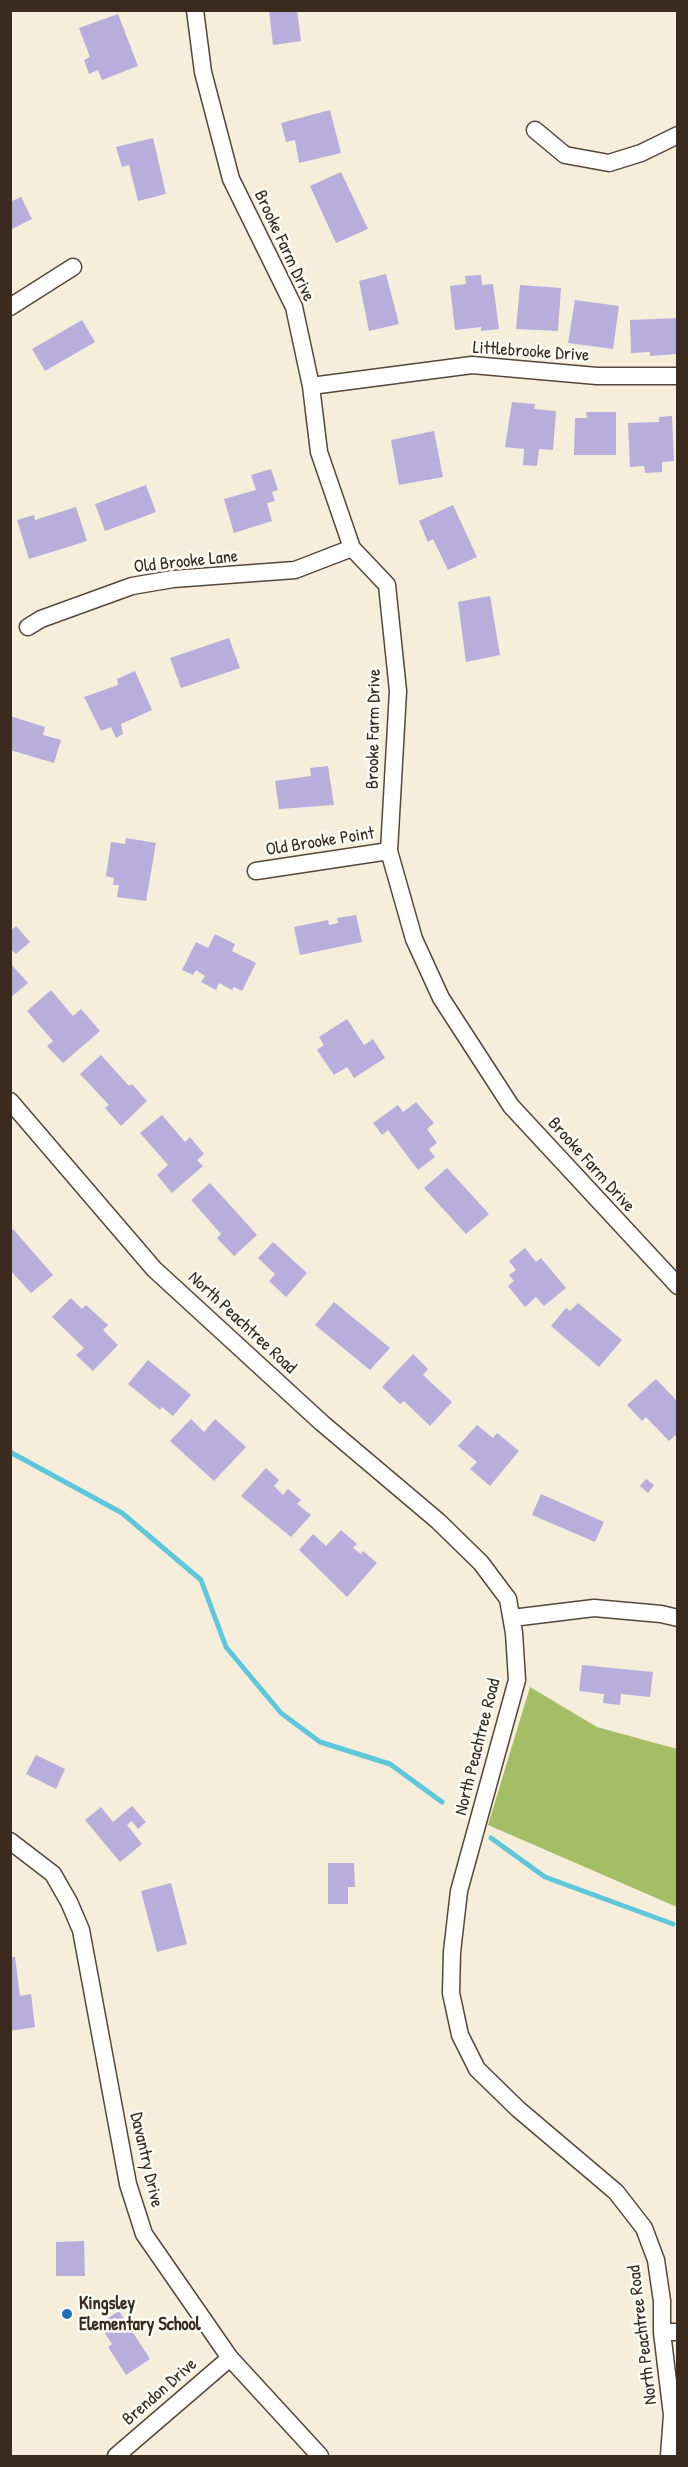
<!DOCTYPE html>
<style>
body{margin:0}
#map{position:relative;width:688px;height:2467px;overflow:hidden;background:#f6eddb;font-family:"Patrick Hand",sans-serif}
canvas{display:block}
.frame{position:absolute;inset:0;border:12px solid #3b2a1e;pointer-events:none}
</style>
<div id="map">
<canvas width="688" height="2467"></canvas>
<div class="frame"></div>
</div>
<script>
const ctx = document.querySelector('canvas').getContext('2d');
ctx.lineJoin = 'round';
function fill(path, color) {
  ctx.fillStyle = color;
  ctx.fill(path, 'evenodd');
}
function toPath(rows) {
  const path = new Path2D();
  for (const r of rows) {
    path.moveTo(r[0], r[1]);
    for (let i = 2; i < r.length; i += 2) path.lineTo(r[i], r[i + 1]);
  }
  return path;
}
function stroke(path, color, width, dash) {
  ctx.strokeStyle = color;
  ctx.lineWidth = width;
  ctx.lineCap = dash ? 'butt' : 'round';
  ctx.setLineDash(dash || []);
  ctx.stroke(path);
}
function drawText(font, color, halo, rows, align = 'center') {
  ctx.font = font + ' "Patrick Hand",sans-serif';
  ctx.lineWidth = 5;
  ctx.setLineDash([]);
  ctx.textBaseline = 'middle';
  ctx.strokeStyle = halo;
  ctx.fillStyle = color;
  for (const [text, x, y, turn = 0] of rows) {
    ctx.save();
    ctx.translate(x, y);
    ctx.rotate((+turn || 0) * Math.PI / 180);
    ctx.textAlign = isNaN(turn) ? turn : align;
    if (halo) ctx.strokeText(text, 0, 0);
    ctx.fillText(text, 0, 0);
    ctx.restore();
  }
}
fill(toPath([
 [530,1687,597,1727,677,1749,677,1907,488,1825]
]), '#a4be65');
stroke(toPath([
 [10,1452,122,1513,201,1580,226,1647,281,1713,320,1742,390,1764,442,1802],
 [491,1838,545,1877,673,1924]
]), '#5fc7dc', 5);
fill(toPath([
 [269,10,297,10,301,41,273,45],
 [118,14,138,66,102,80,98,70,89,74,84,60,90,57,79,28],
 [330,110,341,153,299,163,295,140,286,142,281,123],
 [153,138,166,194,138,201,129,165,122,167,116,147],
 [341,172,368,229,336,243,310,186],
 [21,197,32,219,10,230,10,202],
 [386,274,399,324,369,331,359,281],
 [481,275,482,285,493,284,499,329,481,331,481,327,455,330,450,286,466,284,465,276],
 [520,285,561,288,558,331,516,329],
 [575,300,619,306,613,349,568,343],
 [678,318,678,354,650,356,650,352,631,353,630,320],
 [82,320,95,342,45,371,32,349],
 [512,402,535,404,534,409,556,411,553,450,539,449,537,466,523,465,524,449,505,447],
 [586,412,616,412,616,455,574,455,575,418,587,418],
 [672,416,674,461,662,462,662,472,645,473,644,466,630,467,628,423,659,422,659,417],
 [434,431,443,477,399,485,391,440],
 [271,469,278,490,272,492,275,501,267,503,272,521,234,533,224,499,256,490,251,475],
 [146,485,156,512,105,531,95,504],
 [453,505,477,557,448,570,433,539,428,542,419,521],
 [76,507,87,541,29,559,17,520,34,515,35,520],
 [490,596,500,655,466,662,458,602],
 [229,638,240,668,181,688,170,658],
 [135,671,152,710,121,724,123,734,116,738,111,727,101,731,84,697,118,685,117,679],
 [10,716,45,727,43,735,61,740,54,763,10,750],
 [328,766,334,805,279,809,275,781,311,776,310,768],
 [126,838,156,843,146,901,117,897,119,885,113,885,114,878,106,876,111,842,125,844],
 [356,915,362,942,300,955,294,927,328,920,329,925,338,923,337,918],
 [16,926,30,942,16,954,10,949,10,931],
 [215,934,235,944,232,951,256,963,242,991,234,987,232,990,219,983,216,990,201,982,205,976,196,970,193,975,182,970,196,942,208,948],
 [10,963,28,983,10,998],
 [51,990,73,1016,81,1009,100,1031,63,1063,47,1046,53,1041,27,1011],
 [347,1019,364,1045,373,1039,385,1058,354,1078,347,1067,334,1075,317,1050,324,1045,319,1037],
 [101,1055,129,1086,132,1084,147,1101,121,1126,105,1108,109,1105,80,1074],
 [416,1102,434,1123,427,1129,437,1143,429,1149,435,1157,418,1170,388,1130,382,1135,373,1123,398,1105,403,1112],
 [162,1115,185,1142,190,1137,204,1154,197,1160,203,1166,172,1193,157,1175,168,1165,140,1133],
 [447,1168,489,1214,466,1234,424,1188],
 [210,1183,257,1235,234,1256,217,1238,221,1234,191,1200],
 [13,1229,53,1275,31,1293,10,1270,10,1232],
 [273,1242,307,1273,286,1297,269,1281,275,1274,258,1258],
 [525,1248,536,1262,541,1258,566,1288,544,1306,536,1297,525,1307,508,1286,514,1281,509,1275,516,1270,509,1261],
 [71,1298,82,1309,86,1305,108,1325,103,1330,118,1345,93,1371,76,1355,84,1348,52,1317],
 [334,1302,390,1348,370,1370,315,1325],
 [578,1303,622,1340,599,1367,551,1326,566,1308,570,1311],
 [413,1354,428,1369,423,1375,452,1402,430,1426,404,1401,400,1404,382,1387],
 [148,1360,191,1395,173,1416,162,1407,160,1410,128,1384],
 [656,1379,678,1402,678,1433,669,1441,646,1417,642,1421,627,1405],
 [191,1419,204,1432,215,1419,246,1447,214,1481,170,1441],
 [477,1425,493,1438,497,1433,519,1451,490,1486,470,1469,477,1462,458,1446],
 [266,1468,279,1480,274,1486,283,1495,288,1489,301,1500,297,1504,311,1515,291,1537,241,1496],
 [646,1479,654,1485,648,1493,640,1486],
 [541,1494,604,1522,595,1542,532,1515],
 [341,1530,357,1544,353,1548,361,1554,363,1551,377,1563,347,1597,299,1550,313,1534,326,1546],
 [582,1665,653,1672,650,1697,621,1694,620,1705,603,1703,604,1694,579,1691],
 [36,1755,65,1769,56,1789,26,1774],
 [132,1806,146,1822,138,1829,132,1821,127,1825,142,1844,120,1862,85,1820,101,1807,113,1822],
 [328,1863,354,1863,355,1887,348,1887,348,1904,328,1904],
 [171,1883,187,1944,157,1952,141,1891],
 [10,1957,15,1957,20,1996,31,1994,35,2027,10,2031],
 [84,2241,85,2276,56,2276,56,2242],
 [119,2311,150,2359,126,2375,108,2347,112,2344,99,2324]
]), '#b7aedc');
const street = toPath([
 [195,10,203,72,231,179,294,307,311,386,319,452,352,548,387,585,398,691,389,851,414,939,441,998,511,1106,678,1286],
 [535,130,565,155,609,163,641,153,678,135],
 [10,307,73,267],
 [311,386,472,365,597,376,678,376],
 [28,627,41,619,132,586,173,579,295,570,352,548],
 [256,871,389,851],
 [10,1101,154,1269,322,1423,438,1521,481,1563,508,1599,514,1633,517,1680,459,1891,452,1952,451,1993,460,2035,477,2069,518,2109,616,2192,644,2228,656,2260,662,2301,662,2332,672,2415,669,2456],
 [512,1618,594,1608,661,1614,678,1618],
 [10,1841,53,1874,69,1902,81,1930,128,2184,144,2234,230,2358,320,2456],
 [662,2332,678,2332],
 [116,2456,230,2358]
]);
stroke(street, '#57473a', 19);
stroke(street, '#fff', 16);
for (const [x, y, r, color] of [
 [67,2314,6,"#1f6fb2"]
]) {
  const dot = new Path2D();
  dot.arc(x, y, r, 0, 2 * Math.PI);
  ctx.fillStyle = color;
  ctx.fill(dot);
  stroke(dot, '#fdfcf7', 2);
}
drawText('18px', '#3b2a1e', '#fdfcf7', [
 ["Brooke Farm Drive",284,246,65],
 ["Littlebrooke Drive",531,352,4],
 ["Old Brooke Lane",186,562,-6],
 ["Brooke Farm Drive",374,729,-89],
 ["Old Brooke Point",320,842,-9],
 ["Brooke Farm Drive",591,1165,48],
 ["North Peachtree Road",242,1323,43],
 ["North Peachtree Road",478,1747,-76],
 ["Davantry Drive",146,2160,77],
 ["North Peachtree Road",643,2335,-97],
 ["Brendon Drive",160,2392,-41]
]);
drawText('bold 18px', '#3b2a1e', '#fdfcf7', [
 ["Kingsley",79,2304],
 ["Elementary School",79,2325]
], 'left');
</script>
